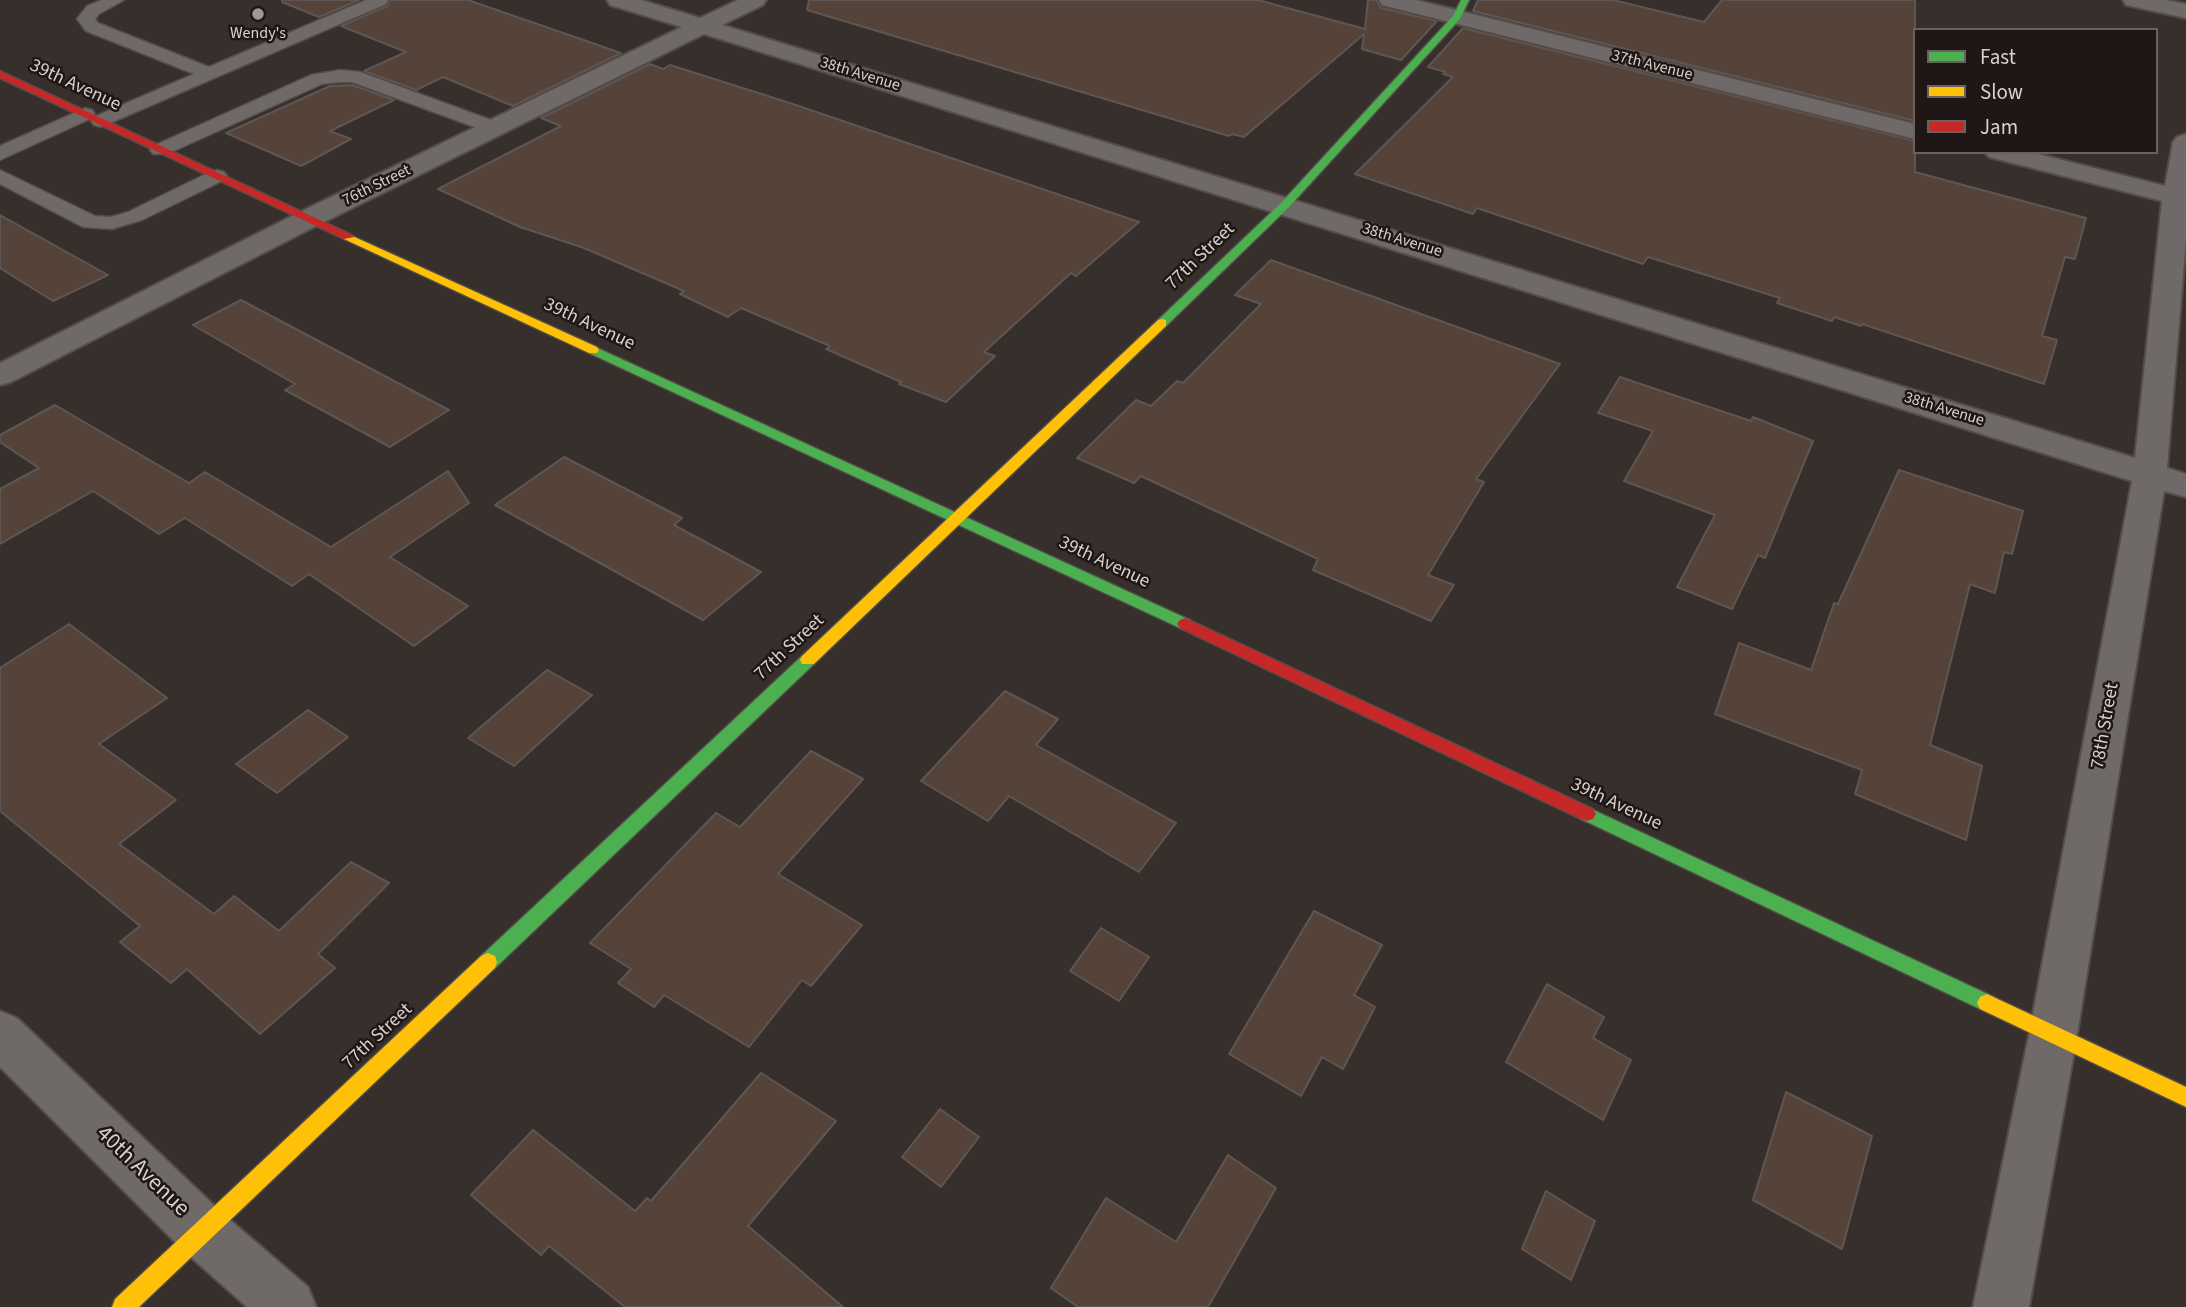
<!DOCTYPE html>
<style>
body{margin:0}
#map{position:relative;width:2186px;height:1307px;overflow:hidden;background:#372f2c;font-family:"Source Sans 3",sans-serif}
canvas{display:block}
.legend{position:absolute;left:1913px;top:28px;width:245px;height:126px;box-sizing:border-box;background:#1e1715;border:2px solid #69615e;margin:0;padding:9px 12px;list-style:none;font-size:21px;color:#dad0cc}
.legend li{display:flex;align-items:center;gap:14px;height:35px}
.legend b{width:35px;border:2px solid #69615e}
</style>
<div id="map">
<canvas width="2186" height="1307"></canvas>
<ul class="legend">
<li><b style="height:9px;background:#4caf50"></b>Fast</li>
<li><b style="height:9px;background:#ffc107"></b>Slow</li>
<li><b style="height:9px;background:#c62828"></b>Jam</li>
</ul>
</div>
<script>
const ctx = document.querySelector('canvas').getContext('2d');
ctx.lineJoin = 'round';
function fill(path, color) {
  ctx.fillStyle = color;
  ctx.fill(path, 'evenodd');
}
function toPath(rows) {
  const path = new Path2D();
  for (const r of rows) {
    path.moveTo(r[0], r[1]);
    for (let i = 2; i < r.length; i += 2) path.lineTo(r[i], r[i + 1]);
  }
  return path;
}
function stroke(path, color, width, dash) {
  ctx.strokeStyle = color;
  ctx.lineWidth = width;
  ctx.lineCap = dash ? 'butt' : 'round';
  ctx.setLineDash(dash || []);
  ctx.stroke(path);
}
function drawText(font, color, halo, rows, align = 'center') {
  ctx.font = font + ' "Source Sans 3",sans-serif';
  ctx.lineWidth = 5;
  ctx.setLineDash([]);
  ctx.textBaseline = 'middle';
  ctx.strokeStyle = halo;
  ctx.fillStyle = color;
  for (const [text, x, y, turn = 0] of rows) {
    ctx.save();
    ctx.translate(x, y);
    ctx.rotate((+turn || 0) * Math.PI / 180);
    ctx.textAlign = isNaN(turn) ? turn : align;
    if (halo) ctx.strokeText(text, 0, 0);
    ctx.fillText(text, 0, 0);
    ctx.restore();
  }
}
const building = toPath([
 [282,0,359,0,319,17,282,2,282,0],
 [390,0,468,0,621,53,513,106,443,77,416,90,364,71,406,52,341,26,387,6,390,0],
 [809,0,1258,0,1365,29,1368,0,1376,0,1381,8,1437,21,1401,60,1362,49,1364,34,1244,137,1232,134,1229,136,807,10,809,0],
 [1478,0,1613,0,1704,22,1722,0,1915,0,1915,121,1473,11,1478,0],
 [1463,28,1915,141,1915,172,2086,218,2075,259,2065,257,2042,336,2057,340,2044,384,1862,324,1861,326,1834,317,1832,321,1777,303,1780,298,1648,257,1643,264,1477,208,1473,214,1355,174,1453,77,1443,74,1446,72,1428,67,1463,28],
 [650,64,663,69,670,65,790,103,1139,222,1076,276,1071,273,984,352,995,356,946,402,899,384,901,382,826,349,830,346,741,308,728,317,680,294,684,291,584,248,520,227,438,189,561,126,541,118,650,64],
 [352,85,394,100,330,131,351,139,301,166,226,133,330,86,352,85],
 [0,215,108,275,53,301,0,268,0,215],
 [1271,260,1560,364,1476,479,1484,482,1428,575,1454,585,1431,621,1313,570,1318,559,1141,476,1134,483,1077,458,1136,400,1151,406,1177,381,1183,383,1261,304,1235,295,1271,260],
 [241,300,449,410,390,447,285,390,295,384,193,325,241,300],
 [1620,377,1751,421,1753,417,1813,441,1765,558,1758,555,1732,609,1677,587,1715,515,1624,481,1653,431,1598,413,1620,377],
 [55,405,189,483,205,472,331,547,448,471,469,503,390,557,468,606,414,646,309,574,292,586,185,518,159,534,93,491,0,544,0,489,39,468,0,442,0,435,55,405],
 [564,457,682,518,674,525,761,572,703,620,495,505,564,457],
 [1899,470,2023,511,2012,554,2004,552,1995,593,1970,584,1930,745,1982,766,1966,840,1855,794,1862,770,1715,714,1739,643,1811,670,1834,603,1838,604,1899,470],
 [69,624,167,698,99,744,176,800,119,844,214,914,234,896,279,931,351,862,389,883,318,954,335,968,260,1034,187,969,171,983,120,942,140,926,0,811,0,668,69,624],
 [547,670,592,695,514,766,468,738,547,670],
 [1005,691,1058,719,1036,745,1176,823,1139,872,1009,796,988,821,921,781,1005,691],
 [308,710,348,737,277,793,236,764,308,710],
 [811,751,863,779,778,874,862,925,811,986,802,980,749,1047,664,995,654,1007,618,983,631,969,590,943,716,813,740,827,811,751],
 [1314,911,1382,945,1354,995,1375,1007,1343,1069,1322,1057,1301,1096,1229,1054,1314,911],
 [1101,928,1149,957,1119,1001,1070,971,1101,928],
 [1547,984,1604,1017,1593,1038,1631,1060,1603,1120,1506,1062,1547,984],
 [761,1073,836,1121,748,1226,843,1307,625,1307,549,1246,541,1255,471,1195,533,1130,635,1211,647,1198,651,1201,761,1073],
 [1786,1092,1872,1136,1842,1249,1753,1200,1786,1092],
 [940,1109,979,1137,941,1187,902,1157,940,1109],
 [1228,1155,1276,1188,1208,1307,1078,1307,1051,1288,1106,1198,1176,1242,1228,1155],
 [1546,1191,1595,1221,1571,1280,1522,1249,1546,1191]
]);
fill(building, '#554339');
stroke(building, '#5e5654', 2);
const lane = toPath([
 [102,0,124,0,99,14,95,19,98,23,209,67,366,0,388,0,386,4,101,127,94,125,91,121,94,117,194,74,86,31,77,19,87,6,102,0],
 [340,70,360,72,502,124,505,128,495,134,488,132,352,82,340,82,322,84,167,154,153,154,150,150,153,146,311,75,340,70],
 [85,108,92,110,95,114,92,118,0,160,0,146,85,108],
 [0,170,95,216,111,217,128,212,210,172,217,170,224,172,227,176,224,180,142,220,112,229,83,227,0,184,0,170]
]);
const street = toPath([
 [607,0,641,0,700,18,738,0,766,0,763,5,722,25,2135,458,2162,201,1989,157,1985,152,2030,152,2165,186,2173,142,2177,137,2186,134,2186,239,2167,468,2186,474,2186,497,2164,491,2077,1035,2029,1307,1973,1307,2029,1035,2132,481,704,34,318,225,11,382,0,385,0,363,298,213,682,27,610,5,607,0],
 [1379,0,1416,0,1915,124,1915,139,1382,5,1379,0],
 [2123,0,2165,0,2186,4,2186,18,2126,5,2123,0],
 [0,1011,17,1018,222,1213,308,1287,316,1307,247,1307,184,1251,0,1067,0,1011]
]);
const fast = toPath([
 [1461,0,1469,0,1460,19,1289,207,1166,326,1158,326,1158,320,1281,203,1453,16,1461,0],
 [593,346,1190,620,1193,624,1185,630,1180,628,589,353,587,350,593,346],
 [808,654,814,656,816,660,814,664,495,968,488,971,481,968,479,962,481,956,802,656,808,654],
 [1587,807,1994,997,1997,1003,1994,1009,1987,1012,1980,1009,1581,819,1578,814,1581,809,1587,807]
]);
const slow = toPath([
 [348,234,597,347,599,350,597,353,589,353,344,239,342,237,348,234],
 [1162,319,1166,320,1166,326,814,664,802,664,800,660,802,656,1158,320,1162,319],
 [488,953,495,956,497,962,495,968,139,1307,112,1307,115,1299,481,956,488,953],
 [1987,994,2186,1087,2186,1107,1980,1009,1977,1003,1980,997,1987,994]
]);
const jam = toPath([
 [0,71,352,235,354,237,344,239,0,78,0,71],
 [1185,618,1593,809,1596,814,1593,819,1587,821,1581,819,1180,628,1177,624,1180,620,1185,618]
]);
stroke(lane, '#534c49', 3);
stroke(street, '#534c49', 4);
stroke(fast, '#534c49', 3);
stroke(slow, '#534c49', 3);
stroke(jam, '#534c49', 3);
fill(lane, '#6f6967');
fill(street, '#6f6967');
fill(fast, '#4caf50');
fill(slow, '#ffc107');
fill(jam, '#c62828');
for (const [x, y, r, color] of [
 [258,14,7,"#a19894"]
]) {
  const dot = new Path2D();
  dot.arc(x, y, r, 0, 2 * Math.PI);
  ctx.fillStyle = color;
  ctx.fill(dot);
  stroke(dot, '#1e1715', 2.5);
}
drawText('16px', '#dad0cc', '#1e1715', [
 ["Wendy's",258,34]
]);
drawText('16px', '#dad0cc', '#1e1715', [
 ["37th Avenue",1652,66,14],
 ["38th Avenue",860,75,17],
 ["76th Street",377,186,-26],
 ["38th Avenue",1402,241,17],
 ["38th Avenue",1944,410,17]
]);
drawText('19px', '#dad0cc', '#1e1715', [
 ["39th Avenue",75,86,25],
 ["77th Street",1201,257,-44],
 ["39th Avenue",589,325,25],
 ["39th Avenue",1104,563,25],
 ["77th Street",790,648,-43],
 ["78th Street",2106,726,-80],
 ["39th Avenue",1616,805,25],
 ["77th Street",378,1037,-43]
]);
drawText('23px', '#dad0cc', '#1e1715', [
 ["40th Avenue",142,1172,44]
]);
</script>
